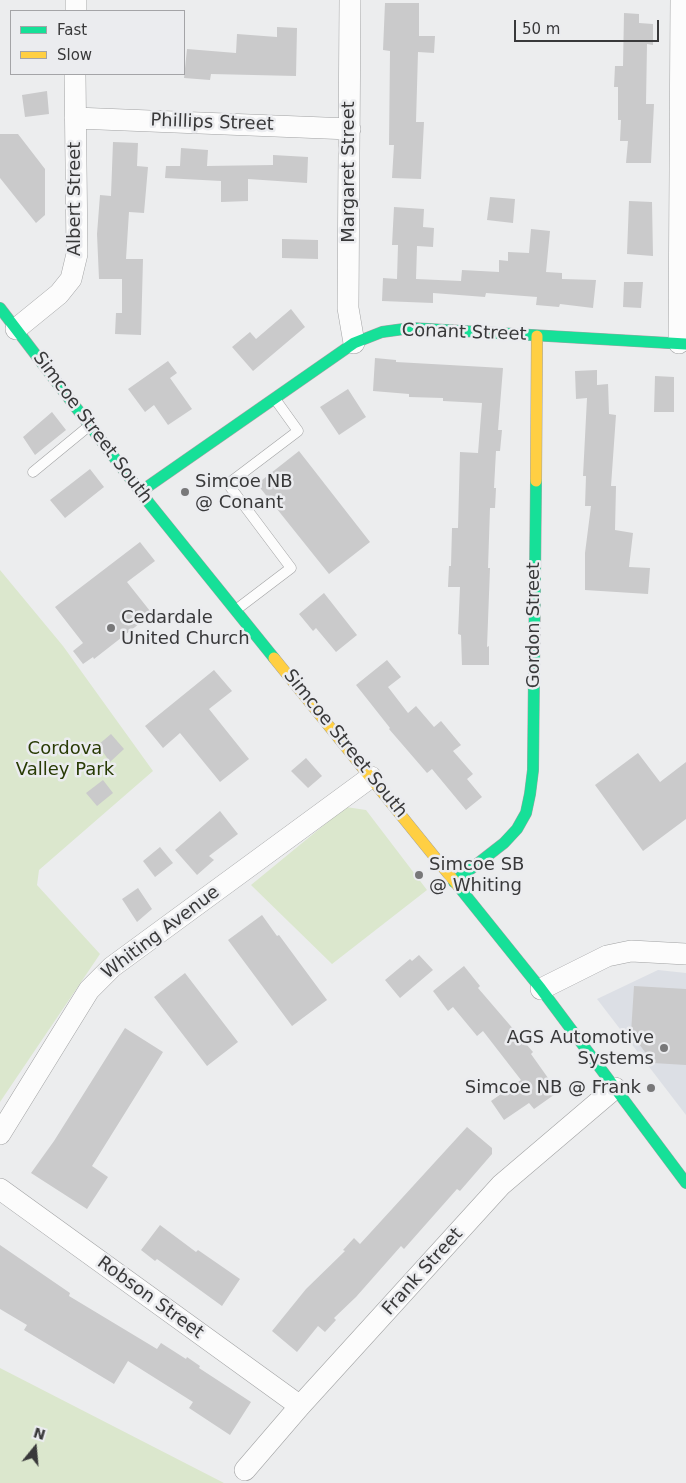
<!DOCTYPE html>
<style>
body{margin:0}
#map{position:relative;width:686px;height:1483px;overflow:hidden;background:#ecedee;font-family:"DejaVu Sans",sans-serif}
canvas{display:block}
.legend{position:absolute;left:10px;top:10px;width:175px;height:65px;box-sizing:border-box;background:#ebecef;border:1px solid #a4a4a7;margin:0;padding:6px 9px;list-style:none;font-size:15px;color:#39393a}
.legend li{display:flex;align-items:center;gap:10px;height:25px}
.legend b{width:25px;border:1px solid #a4a4a7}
.north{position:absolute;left:10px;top:1423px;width:50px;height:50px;-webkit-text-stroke:4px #ebecef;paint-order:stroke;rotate:17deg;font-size:14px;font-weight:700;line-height:20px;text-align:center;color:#39393a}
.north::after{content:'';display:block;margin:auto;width:18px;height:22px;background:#39393a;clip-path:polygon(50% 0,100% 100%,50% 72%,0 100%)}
.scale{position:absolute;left:514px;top:20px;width:145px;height:22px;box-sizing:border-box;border:2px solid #39393a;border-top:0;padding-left:6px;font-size:15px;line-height:18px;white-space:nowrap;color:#39393a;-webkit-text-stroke:4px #ebecef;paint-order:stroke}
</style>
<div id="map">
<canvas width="686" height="1483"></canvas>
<ul class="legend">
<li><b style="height:6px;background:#16e098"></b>Fast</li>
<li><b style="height:6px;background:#ffcf43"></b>Slow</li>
</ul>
<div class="north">N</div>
<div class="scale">50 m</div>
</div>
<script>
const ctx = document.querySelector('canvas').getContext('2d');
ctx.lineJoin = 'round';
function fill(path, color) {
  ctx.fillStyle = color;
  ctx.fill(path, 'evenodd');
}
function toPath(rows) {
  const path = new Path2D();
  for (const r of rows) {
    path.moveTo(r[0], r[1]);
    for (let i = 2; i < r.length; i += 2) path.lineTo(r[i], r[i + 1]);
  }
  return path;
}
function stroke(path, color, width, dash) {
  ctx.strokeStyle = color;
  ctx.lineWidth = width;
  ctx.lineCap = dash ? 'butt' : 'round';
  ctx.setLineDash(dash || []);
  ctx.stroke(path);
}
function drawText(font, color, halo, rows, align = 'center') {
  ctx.font = font + ' "DejaVu Sans",sans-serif';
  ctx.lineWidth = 5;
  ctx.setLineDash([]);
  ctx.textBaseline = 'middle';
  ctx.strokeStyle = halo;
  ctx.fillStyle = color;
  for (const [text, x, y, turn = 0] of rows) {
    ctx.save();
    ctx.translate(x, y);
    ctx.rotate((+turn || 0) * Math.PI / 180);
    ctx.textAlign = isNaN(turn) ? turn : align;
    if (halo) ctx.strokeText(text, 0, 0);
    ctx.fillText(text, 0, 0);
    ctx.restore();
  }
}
fill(toPath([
 [658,970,686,973,686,1115,597,999]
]), '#dcdfe5');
fill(toPath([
 [0,570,63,646,153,771,39,870,37,885,100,954,0,1102],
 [346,807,366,810,427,890,332,964,251,885],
 [0,1368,224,1483,0,1483]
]), '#dbe7cd');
fill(toPath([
 [385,3,419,3,419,36,435,36,434,53,418,52,416,122,424,122,421,179,392,178,394,145,389,145,390,51,383,50],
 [624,13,639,14,639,23,653,24,653,45,647,44,646,104,654,104,651,163,626,163,628,141,620,141,621,120,618,120,618,87,614,87,615,66,623,66],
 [277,27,297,28,296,76,211,74,210,80,184,78,187,49,236,53,237,34,277,37],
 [47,91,49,114,25,117,22,95],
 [0,134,18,134,45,169,45,215,36,223,0,178],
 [113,142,138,143,137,166,148,167,144,213,129,212,126,259,143,259,141,335,115,334,116,313,122,313,122,279,99,279,97,234,100,195,111,196],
 [181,148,208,150,207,166,273,165,273,155,308,157,307,183,248,179,248,201,221,202,221,181,165,178,166,166,180,166],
 [490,197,515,199,513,223,487,220],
 [629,201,652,202,653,256,627,254],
 [394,207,424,209,423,227,434,228,433,247,417,246,416,279,461,281,462,270,499,272,499,260,508,261,508,252,529,253,531,229,550,231,546,272,562,273,562,279,596,280,593,308,560,304,559,307,536,305,537,297,486,293,485,297,433,293,433,303,382,301,383,278,397,279,398,245,392,245],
 [282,239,318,240,318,259,282,258],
 [624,282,643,282,641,308,623,307],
 [291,309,305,327,253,371,232,347,250,332,256,339],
 [375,358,396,360,396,362,503,368,498,430,502,430,500,451,496,451,494,488,496,488,495,508,490,508,488,568,490,568,487,647,489,646,489,665,462,665,461,635,458,634,460,587,448,587,449,566,451,566,452,528,458,528,460,452,478,453,482,403,443,401,443,398,409,397,409,394,373,391],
 [168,361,177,373,170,378,192,409,168,425,154,405,145,412,128,389],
 [597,370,597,385,608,384,609,414,616,415,611,486,616,486,615,530,633,533,629,567,650,568,648,594,585,590,585,553,591,506,585,506,586,476,583,476,587,398,576,399,575,371],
 [655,376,674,377,674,412,654,412],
 [348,389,366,417,339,435,320,407],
 [52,412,66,430,35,455,23,437],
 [299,451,370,542,329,574,257,484],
 [90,469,104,487,65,518,50,500],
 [140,542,155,561,127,582,150,611,142,617,144,620,94,659,93,657,83,664,73,651,83,643,55,607],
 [324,593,357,635,336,652,316,628,313,631,299,614],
 [387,660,401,677,388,687,408,713,416,706,434,727,441,721,461,745,453,751,473,774,467,779,482,797,466,810,432,769,427,773,389,729,390,728,356,685],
 [214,670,232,691,209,709,249,759,220,782,180,733,163,748,145,726],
 [111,734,124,749,110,762,98,745],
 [638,753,660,782,686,762,686,819,643,851,595,785],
 [306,758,322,776,308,788,291,771],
 [103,780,113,793,97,806,86,793],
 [220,811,238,834,209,856,214,860,197,875,175,850],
 [160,847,173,863,155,877,143,861],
 [138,888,152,909,137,922,122,899],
 [262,915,277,936,279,935,327,1000,292,1026,228,940],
 [419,955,433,970,400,998,385,980,410,959,412,961],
 [464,966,480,986,478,988,533,1052,531,1054,558,1092,534,1109,529,1103,504,1120,491,1101,521,1080,483,1031,477,1036,453,1007,448,1011,433,991],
 [185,973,238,1042,207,1066,154,997],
 [634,986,686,989,686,1065,653,1063,631,1033],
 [125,1028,163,1052,92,1166,108,1177,87,1209,31,1173,54,1141],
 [467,1127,492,1148,492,1154,460,1191,457,1189,404,1249,401,1246,356,1297,334,1318,336,1320,325,1332,318,1326,297,1352,272,1331,306,1289,345,1251,343,1250,354,1238,360,1244],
 [160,1225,196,1252,198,1250,240,1279,222,1306,157,1259,155,1261,141,1250],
 [0,1245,70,1293,69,1296,157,1349,161,1343,186,1359,187,1357,200,1366,199,1368,251,1402,230,1435,189,1408,193,1402,128,1361,114,1384,24,1330,27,1325,0,1309]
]), '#cacacb');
const lane = toPath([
 [33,472,89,426],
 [237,609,291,568,228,484,298,431,275,399]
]);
const street = toPath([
 [350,0,348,308,354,343],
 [76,11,76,0],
 [75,118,350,129],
 [16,329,59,294,71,279,77,254,75,74],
 [679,343,681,0],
 [541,989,607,956,631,951,686,954],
 [0,1134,89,990,112,967,371,777],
 [0,1189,300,1406],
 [245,1470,300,1406,501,1185,615,1088]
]);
const fast = toPath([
 [0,308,149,503,274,658],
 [140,492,354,343,382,332,411,328,686,344],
 [454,882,504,843,517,829,526,813,530,794,533,770,536,481],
 [459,887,541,989,686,1183]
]);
const slow = toPath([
 [536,481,537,336],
 [274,658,459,887]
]);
stroke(lane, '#a1a2a3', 11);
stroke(street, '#a1a2a3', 22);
stroke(fast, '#a1a2a3', 12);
stroke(slow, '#a1a2a3', 12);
stroke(lane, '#fcfcfc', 10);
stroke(street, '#fcfcfc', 21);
stroke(fast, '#16e098', 11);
stroke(slow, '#ffcf43', 11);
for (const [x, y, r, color] of [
 [185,492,5,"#787879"],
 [111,628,5,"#787879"],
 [419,875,5,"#787879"],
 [664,1048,5,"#787879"],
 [651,1088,5,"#787879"]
]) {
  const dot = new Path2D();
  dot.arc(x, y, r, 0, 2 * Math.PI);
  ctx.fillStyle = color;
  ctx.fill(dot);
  stroke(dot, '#ebecef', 2);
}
drawText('18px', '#39393a', '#ebecef', [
 ["Phillips Street",212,123,2],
 ["Margaret Street",349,172,-90],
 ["Albert Street",75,199,-90],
 ["Conant Street",464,333,2],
 ["Simcoe Street South",92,428,53],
 ["Gordon Street",534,625,-90],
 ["Simcoe Street South",345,744,51],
 ["Whiting Avenue",161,933,-37],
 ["Frank Street",423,1272,-48],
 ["Robson Street",150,1298,36]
]);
drawText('18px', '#39393a', '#ebecef', [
 ["Simcoe NB",195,482],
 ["@ Conant",195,503],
 ["Cedardale",121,618],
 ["United Church",121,639],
 ["Simcoe SB",429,865],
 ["@ Whiting",429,886],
 ["AGS Automotive",654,1038,"right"],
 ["Systems",654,1059,"right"],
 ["Simcoe NB @ Frank",641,1088,"right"]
], 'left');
drawText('18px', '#293b05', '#ebecef', [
 ["Cordova",65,749],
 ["Valley Park",65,770]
]);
</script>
